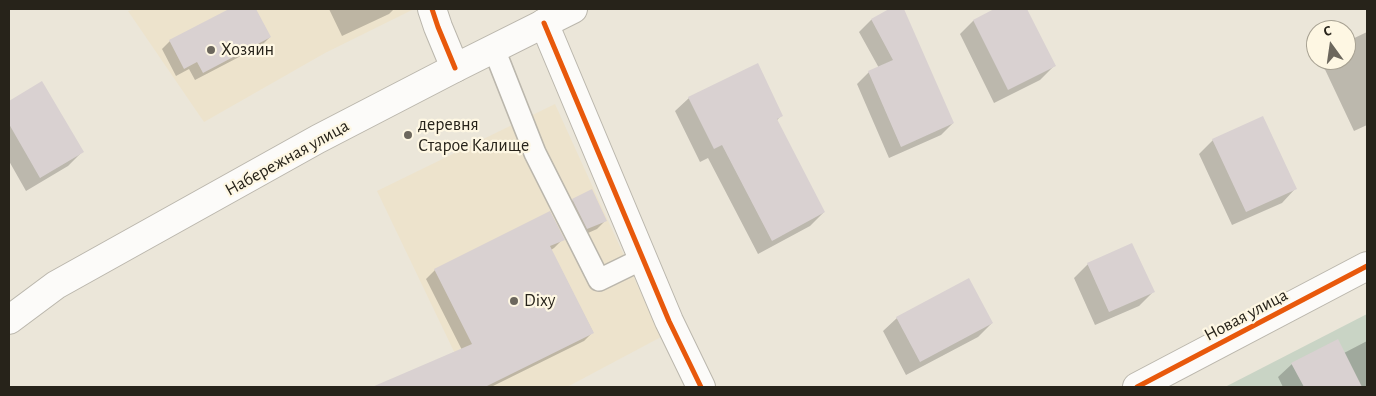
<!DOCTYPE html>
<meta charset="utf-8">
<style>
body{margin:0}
#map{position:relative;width:1376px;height:396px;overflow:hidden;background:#ebe6d9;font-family:"Alegreya Sans",sans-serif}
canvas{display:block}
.frame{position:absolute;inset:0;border:10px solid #27231a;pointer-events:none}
.north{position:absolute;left:1306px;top:20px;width:50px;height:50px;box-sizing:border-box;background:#fef7e3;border:1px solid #a8a293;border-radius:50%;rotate:346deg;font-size:14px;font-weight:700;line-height:20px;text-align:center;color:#27231a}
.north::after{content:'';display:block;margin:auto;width:18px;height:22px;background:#6c675d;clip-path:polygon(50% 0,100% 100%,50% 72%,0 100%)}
</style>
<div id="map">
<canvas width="1376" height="396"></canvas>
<div class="frame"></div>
<div class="north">С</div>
</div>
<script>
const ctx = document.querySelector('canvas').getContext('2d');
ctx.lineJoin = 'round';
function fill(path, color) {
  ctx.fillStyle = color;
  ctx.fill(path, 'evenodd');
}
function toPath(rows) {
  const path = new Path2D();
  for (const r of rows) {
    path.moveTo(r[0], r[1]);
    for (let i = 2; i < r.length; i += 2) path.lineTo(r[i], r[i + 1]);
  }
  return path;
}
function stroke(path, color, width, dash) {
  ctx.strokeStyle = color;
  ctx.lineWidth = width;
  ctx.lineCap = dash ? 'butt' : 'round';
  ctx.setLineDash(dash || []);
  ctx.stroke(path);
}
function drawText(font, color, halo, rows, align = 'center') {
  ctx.font = font + ' "Alegreya Sans",sans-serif';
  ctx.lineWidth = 4.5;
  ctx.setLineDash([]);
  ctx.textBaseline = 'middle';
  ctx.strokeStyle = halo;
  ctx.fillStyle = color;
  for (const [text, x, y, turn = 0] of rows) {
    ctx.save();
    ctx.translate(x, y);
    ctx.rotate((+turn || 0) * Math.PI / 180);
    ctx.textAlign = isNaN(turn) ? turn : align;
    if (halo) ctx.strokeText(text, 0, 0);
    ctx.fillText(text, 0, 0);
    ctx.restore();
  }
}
fill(toPath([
 [136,9,414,9,325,53,204,122,128,11],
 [555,104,661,337,567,387,471,387,377,191]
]), '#ede3cc');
fill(toPath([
 [1367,314,1367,387,1225,387]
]), '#c9d4c5');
fill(toPath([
 [231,9,255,9,270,37,262,45,195,80,189,69,176,76,162,49,170,41],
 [329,9,394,9,389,14,342,36],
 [891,9,903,9,953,123,941,135,889,158,857,84,869,72,879,68,859,32,871,20],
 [996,9,1025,9,1054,66,1040,80,994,103,960,34,973,21],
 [1367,32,1367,125,1354,131,1321,61,1322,60,1346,60,1346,42],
 [42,83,82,152,68,166,26,191,9,161,9,102],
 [689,98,782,115,776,121,824,212,810,226,758,254,708,158,700,162,675,111],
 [1213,140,1295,189,1282,203,1232,225,1199,154],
 [573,200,605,221,597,229,579,237,565,208],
 [550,212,563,239,554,248,551,250,593,332,584,341,491,387,384,387,391,380,462,350,426,279,435,270],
 [1088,264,1153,292,1139,306,1095,325,1074,278],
 [897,318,992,323,978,337,906,375,883,331],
 [1367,341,1367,386,1365,387,1283,387,1278,377,1292,364,1344,353]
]), '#0003');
fill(toPath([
 [229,9,256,9,271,37,203,73,197,62,184,69,169,40],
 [889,9,904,9,954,123,901,147,868,71,893,60,871,19],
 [994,9,1027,9,1056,66,1008,90,973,20],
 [758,63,783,116,777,119,825,212,772,241,722,145,714,149,688,97],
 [42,81,84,152,40,178,9,124,9,101],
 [1263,116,1297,189,1246,212,1212,139],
 [592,189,607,221,587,229,572,199],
 [550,211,565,240,550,246,594,333,485,387,372,387,472,344,434,269],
 [1132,243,1155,292,1109,312,1087,263],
 [969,278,993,323,920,362,896,317],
 [1338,339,1362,387,1304,387,1291,363]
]), '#d9d1d1');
const lane = toPath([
 [494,49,535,153,599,280,642,259]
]);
const street = toPath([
 [432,9,438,27,455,68],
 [544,23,669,321,701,387],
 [1137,387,1367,266]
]);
const secondary = toPath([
 [9,320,56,285,318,139,455,68,573,9]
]);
stroke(lane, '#bab6ac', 24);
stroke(street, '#bab6ac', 30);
stroke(secondary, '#bab6ac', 30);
stroke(lane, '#fcfbf9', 21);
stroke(street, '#fcfbf9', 28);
stroke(secondary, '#fcfbf9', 28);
stroke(toPath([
 [432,9,438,27,455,68],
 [544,23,669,321,701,387],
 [1137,387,1367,266]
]), '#e8590c', 5);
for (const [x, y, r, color] of [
 [211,50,5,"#6c675d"],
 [408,135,5,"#6c675d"],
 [514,301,5,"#6c675d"]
]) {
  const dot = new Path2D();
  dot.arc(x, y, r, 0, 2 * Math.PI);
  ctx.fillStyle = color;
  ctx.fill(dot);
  stroke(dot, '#fef7e3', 2);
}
drawText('18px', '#27231a', '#fef7e3', [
 ["Хозяин",221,50],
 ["деревня",418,125],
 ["Старое Калище",418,146],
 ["Dixy",524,301]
], 'left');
drawText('18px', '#27231a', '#fef7e3', [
 ["Набережная улица",287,158,-29],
 ["Новая улица",1246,315,-28]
]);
</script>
